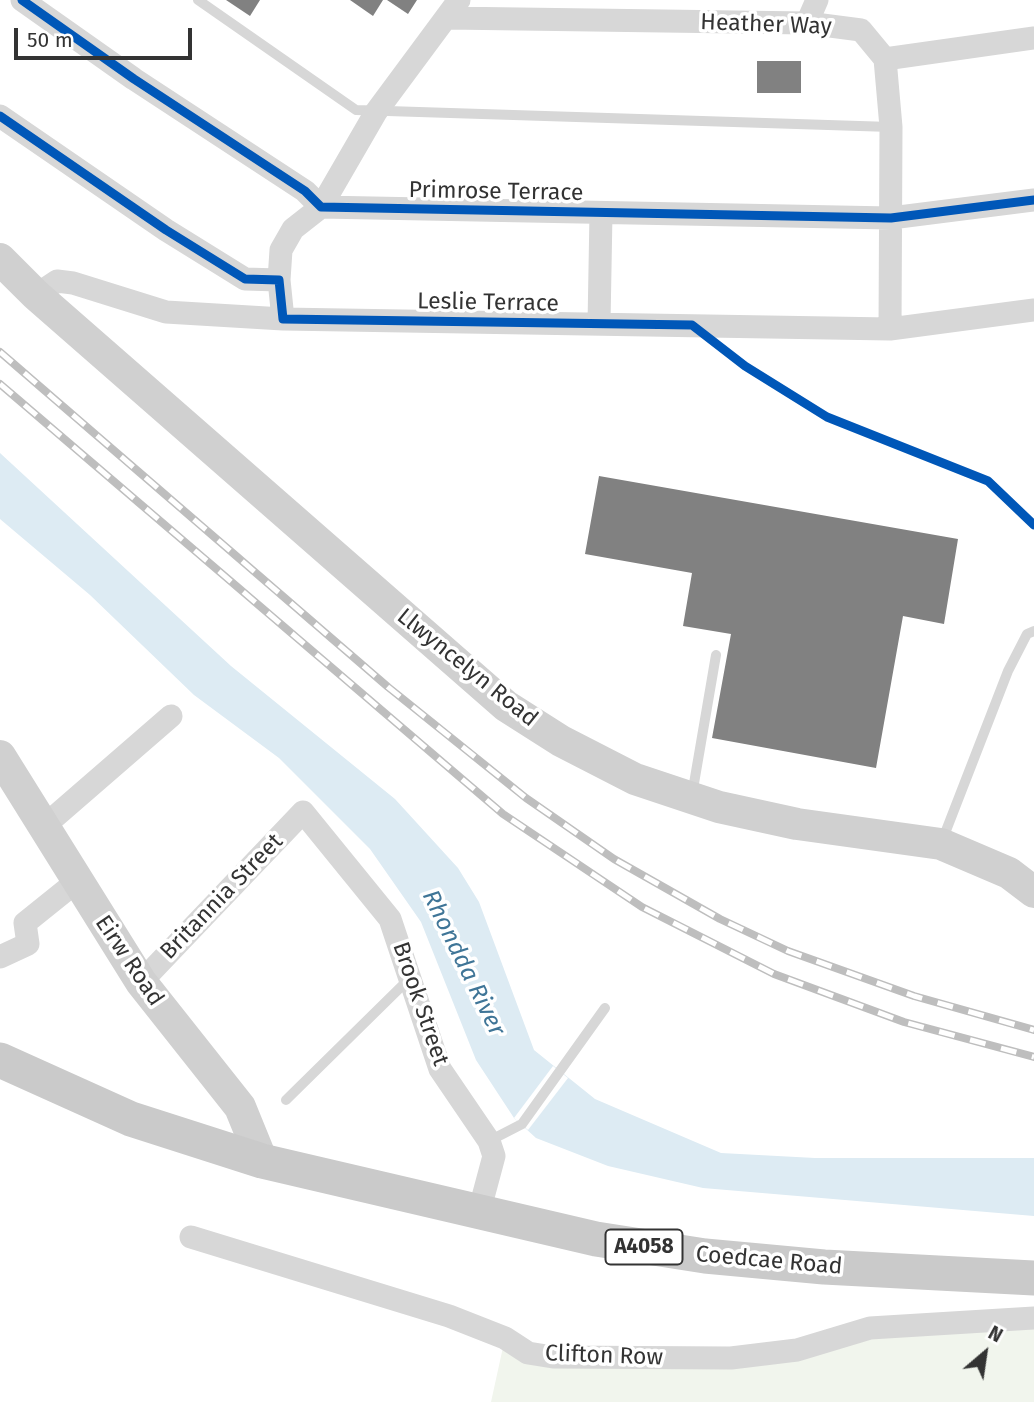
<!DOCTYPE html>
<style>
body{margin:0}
#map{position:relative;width:1034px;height:1402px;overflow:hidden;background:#fff;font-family:"Fira Sans",sans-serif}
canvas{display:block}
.north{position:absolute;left:950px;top:1318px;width:70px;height:70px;-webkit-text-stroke:5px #fff;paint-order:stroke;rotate:29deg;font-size:19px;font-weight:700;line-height:28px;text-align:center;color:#333}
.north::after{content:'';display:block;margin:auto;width:24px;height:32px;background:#333;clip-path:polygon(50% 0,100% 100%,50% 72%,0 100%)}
.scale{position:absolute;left:14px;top:28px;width:178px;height:32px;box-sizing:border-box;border:4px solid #333;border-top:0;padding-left:9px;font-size:21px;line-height:24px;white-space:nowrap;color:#333;-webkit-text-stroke:5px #fff;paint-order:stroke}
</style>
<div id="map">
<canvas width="1034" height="1402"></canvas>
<div class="north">N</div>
<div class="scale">50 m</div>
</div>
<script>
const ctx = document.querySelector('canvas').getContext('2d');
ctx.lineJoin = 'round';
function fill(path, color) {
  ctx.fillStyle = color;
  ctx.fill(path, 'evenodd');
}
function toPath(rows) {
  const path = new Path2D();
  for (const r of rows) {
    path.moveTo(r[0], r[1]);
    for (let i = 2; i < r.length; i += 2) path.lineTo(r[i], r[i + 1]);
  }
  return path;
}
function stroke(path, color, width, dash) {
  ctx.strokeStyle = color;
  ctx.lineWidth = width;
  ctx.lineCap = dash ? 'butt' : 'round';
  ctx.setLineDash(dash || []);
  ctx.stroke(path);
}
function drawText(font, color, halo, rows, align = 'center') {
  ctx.font = font + ' "Fira Sans",sans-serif';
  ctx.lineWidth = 7;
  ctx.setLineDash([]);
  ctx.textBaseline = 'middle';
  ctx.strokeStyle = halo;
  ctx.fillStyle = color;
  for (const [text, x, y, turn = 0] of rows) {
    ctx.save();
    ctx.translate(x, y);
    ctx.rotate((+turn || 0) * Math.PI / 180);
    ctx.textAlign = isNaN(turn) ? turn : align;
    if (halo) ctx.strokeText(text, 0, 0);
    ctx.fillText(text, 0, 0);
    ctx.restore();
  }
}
fill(toPath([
 [1034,1318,1034,1402,491,1402,505,1338,528,1353,731,1358,870,1328]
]), '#f1f5ed');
fill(toPath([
 [0,453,231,666,395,799,458,868,479,902,534,1050,595,1099,721,1153,815,1158,1034,1158,1034,1216,703,1188,608,1166,536,1138,514,1118,476,1060,421,922,370,849,279,758,194,695,90,595,0,519]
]), '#ddebf3');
fill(toPath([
 [553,1066,568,1078,528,1130,514,1118]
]), '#fff');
fill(toPath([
 [226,0,260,0,250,16],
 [350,0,383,0,373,16],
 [387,0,417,0,408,14],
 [757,61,801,61,801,93,757,93],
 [599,476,958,539,944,624,903,616,876,768,712,738,731,634,683,626,692,573,585,554]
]), '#818181');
stroke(toPath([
 [198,0,356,110,891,127],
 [692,795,716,655],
 [942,841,1008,671,1027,634,1034,631],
 [286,1100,409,979],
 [489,1141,522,1124,605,1008]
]), '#d7d7d7', 10);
stroke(toPath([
 [22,0,134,79,305,191,321,207,891,218,1034,200],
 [448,18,807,23,861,30,885,59,891,127,890,329],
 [807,23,817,0],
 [885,59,1034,38],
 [0,116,166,230,245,279,279,280],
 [36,295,57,281,73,283,166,312,283,319,890,329,1034,310],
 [283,319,279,280,281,250,293,229,321,207,376,112,459,0],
 [599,324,601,213],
 [43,827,171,716],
 [0,957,28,944,25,923,76,882],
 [141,982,303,812,390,919,440,1069,489,1141,494,1156,479,1212],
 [191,1237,449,1316,505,1338,528,1353,553,1357,731,1358,797,1350,870,1328,1034,1318]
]), '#d7d7d7', 23);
stroke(toPath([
 [0,259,36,295,506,706,561,741,635,779,719,807,797,824,941,844,1009,873,1034,892],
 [0,756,141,982,240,1107,262,1161]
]), '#d0d0d0', 32);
stroke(toPath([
 [0,1060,131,1119,262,1161,596,1239,705,1256,824,1267,1034,1278]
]), '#cacaca', 35);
const rail = toPath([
 [0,352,388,687,526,798,614,859,720,919,788,951,914,996,1034,1030],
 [0,384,503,814,642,907,774,974,904,1022,1034,1057]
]);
stroke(rail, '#bebebe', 8);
stroke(rail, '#fff', 5, [16]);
stroke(toPath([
 [22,0,134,79,305,191,321,207,891,218,1034,200],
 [0,116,166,230,245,279,279,280,283,319,692,325,745,366,827,417,988,481,1034,525]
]), '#0057b8', 9);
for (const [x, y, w] of [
 [644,1247,77]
]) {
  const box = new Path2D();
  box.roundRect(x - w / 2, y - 17.5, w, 35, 5);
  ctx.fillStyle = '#fff';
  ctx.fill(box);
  stroke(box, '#333', 2);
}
drawText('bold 21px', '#333', null, [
 ["A4058",644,1247]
]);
drawText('23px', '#333', '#fff', [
 ["Heather Way",766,25,2],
 ["Primrose Terrace",496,192,1],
 ["Leslie Terrace",488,303,1],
 ["Llwyncelyn Road",467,668,39],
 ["Britannia Street",222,897,-46],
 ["Eirw Road",129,961,56],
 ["Brook Street",420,1004,71],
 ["Coedcae Road",769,1261,5],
 ["Clifton Row",604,1356,2]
]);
drawText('italic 24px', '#3f7597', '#fff', [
 ["Rhondda River",463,963,64]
]);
</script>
